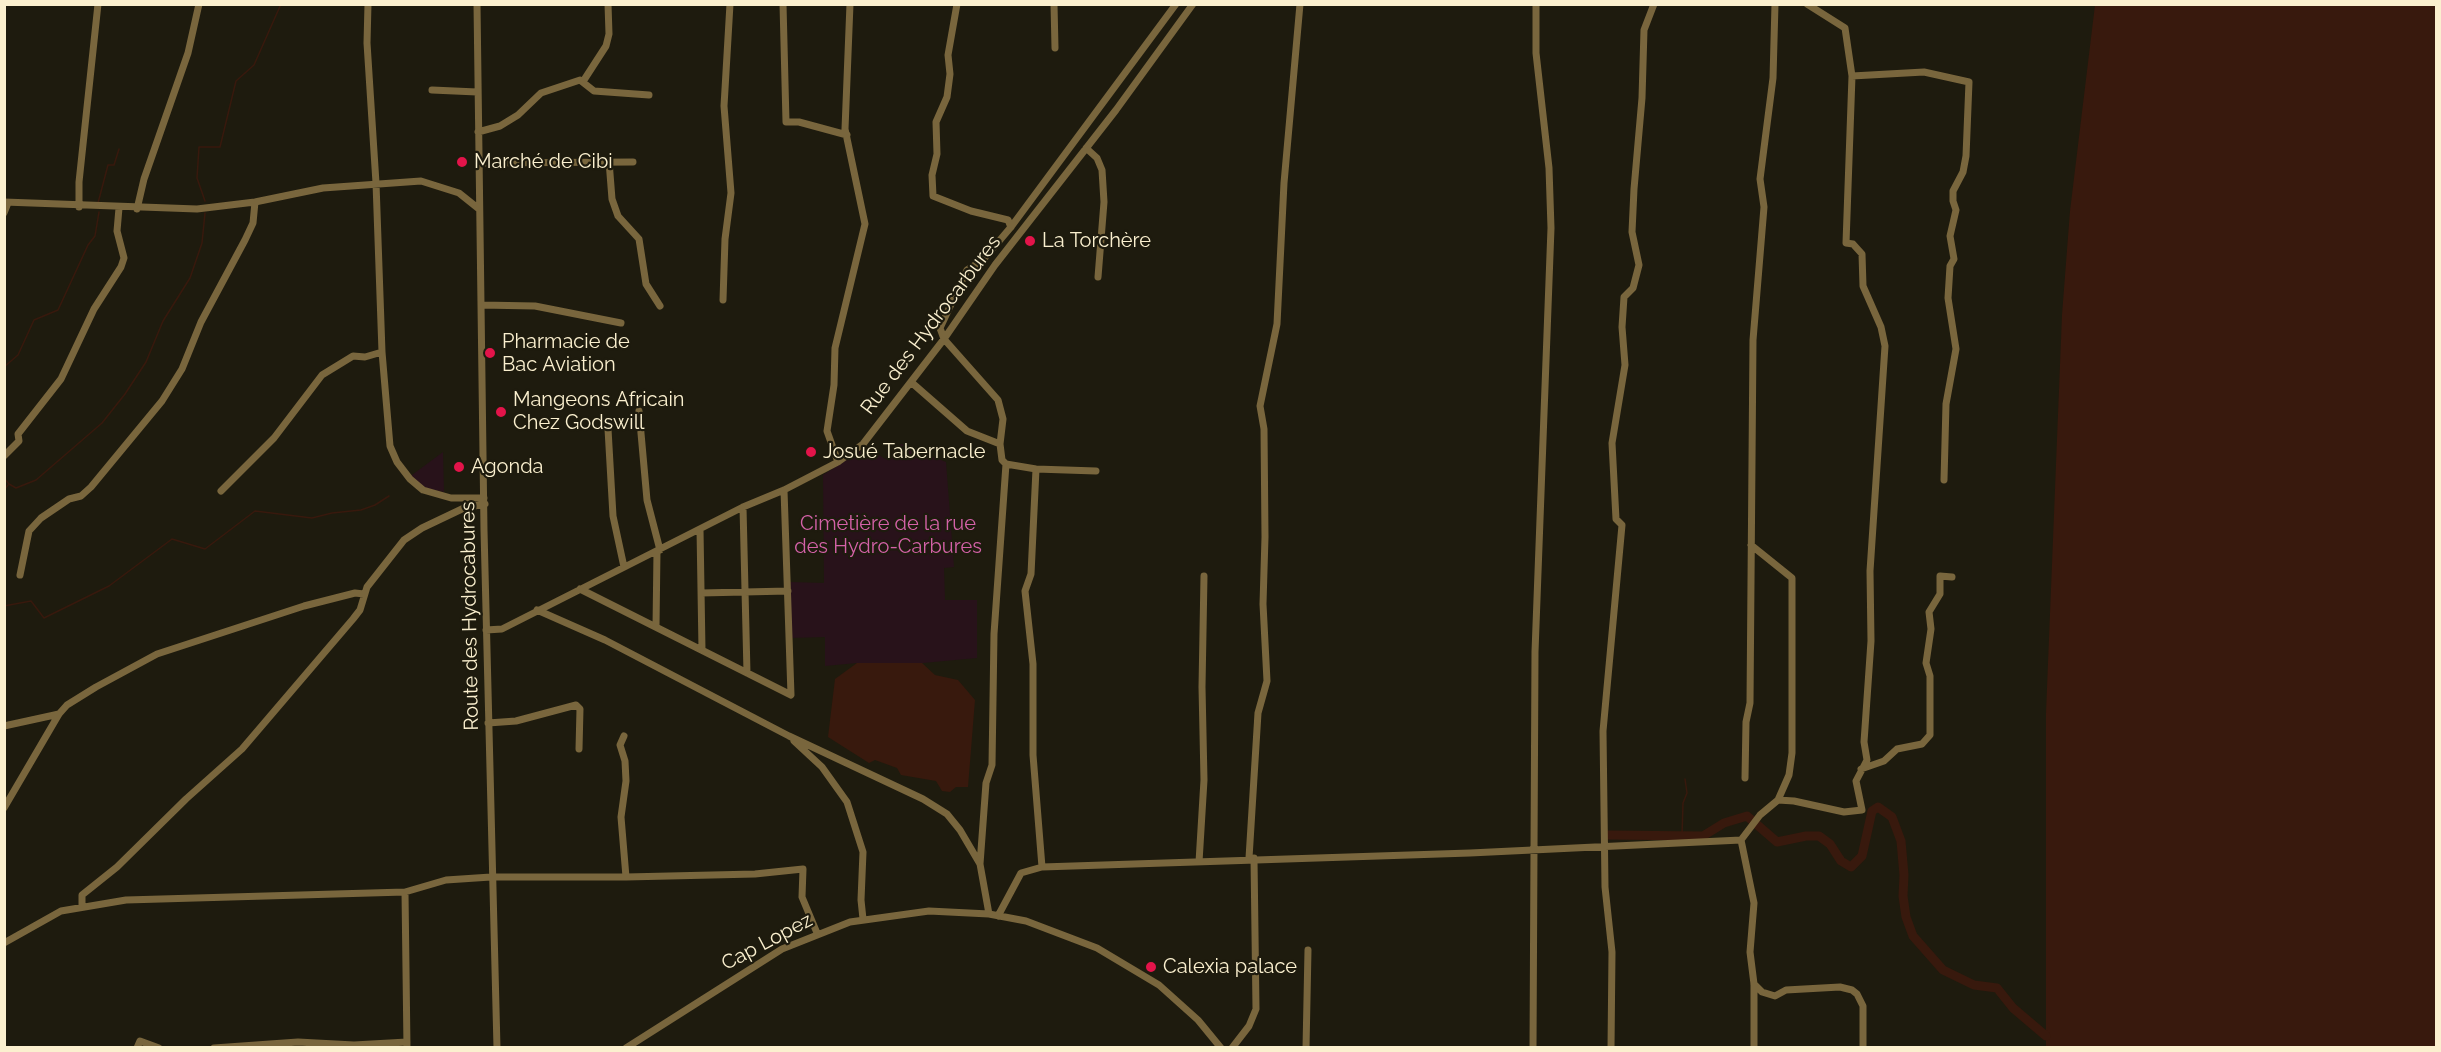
<!DOCTYPE html>
<meta charset="utf-8">
<style>
body{margin:0}
#map{position:relative;width:2441px;height:1052px;overflow:hidden;background:#1e1b0e;font-family:Raleway,sans-serif}
canvas{display:block}
.frame{position:absolute;inset:0;border:6px solid #fbf0cf;pointer-events:none}
</style>
<div id="map">
<canvas width="2441" height="1052"></canvas>
<div class="frame"></div>
</div>
<script>
const ctx = document.querySelector('canvas').getContext('2d');
ctx.lineJoin = 'round';
function fill(path, color) {
  ctx.fillStyle = color;
  ctx.fill(path, 'evenodd');
}
function toPath(rows) {
  const path = new Path2D();
  for (const r of rows) {
    path.moveTo(r[0], r[1]);
    for (let i = 2; i < r.length; i += 2) path.lineTo(r[i], r[i + 1]);
  }
  return path;
}
function stroke(path, color, width, dash) {
  ctx.strokeStyle = color;
  ctx.lineWidth = width;
  ctx.lineCap = dash ? 'butt' : 'round';
  ctx.setLineDash(dash || []);
  ctx.stroke(path);
}
function drawText(font, color, halo, rows, align = 'center') {
  ctx.font = font + ' Raleway,sans-serif';
  ctx.lineWidth = 4.5;
  ctx.setLineDash([]);
  ctx.textBaseline = 'middle';
  ctx.strokeStyle = halo;
  ctx.fillStyle = color;
  for (const [text, x, y, turn = 0] of rows) {
    ctx.save();
    ctx.translate(x, y);
    ctx.rotate((+turn || 0) * Math.PI / 180);
    ctx.textAlign = isNaN(turn) ? turn : align;
    if (halo) ctx.strokeText(text, 0, 0);
    ctx.fillText(text, 0, 0);
    ctx.restore();
  }
}
fill(toPath([
 [901,444,946,462,954,567,944,568,945,600,977,600,977,658,923,663,857,663,825,666,825,637,791,638,790,582,824,583,823,475,867,447,885,459],
 [443,452,444,492,424,488,412,479,412,475]
]), '#28121a');
fill(toPath([
 [2095,5,2436,5,2436,1047,2046,1047,2046,713,2062,315,2070,211],
 [857,663,922,663,935,675,958,680,975,700,968,787,956,787,950,792,942,791,936,781,901,775,897,768,875,760,869,763,828,737,835,679]
]), '#38190d');
stroke(toPath([
 [205,201,197,178,199,147,220,147,236,81,254,65,281,4],
 [98,203,108,165,114,165,119,149],
 [4,367,18,355,34,320,58,310,88,245,95,236,99,212],
 [4,478,9,484,16,488,36,480,102,423,125,394,146,362,163,321,190,278,202,243,205,213],
 [4,490,8,485],
 [4,606,31,601,44,618,109,586,172,539,205,549,255,511,312,518,332,513,361,510,375,505,389,496],
 [1682,836,1683,803,1687,793,1685,779]
]), '#38190d', 1.5);
stroke(toPath([
 [1608,835,1703,836,1724,823,1747,816,1777,842,1806,836,1819,836,1830,844,1841,861,1851,867,1862,856,1872,811,1878,807,1892,817,1901,841,1904,875,1903,896,1906,917,1913,936,1943,970,1974,985,1997,988,2013,1008,2046,1036]
]), '#38190d', 9);
stroke(toPath([
 [368,4,367,43,376,183,382,352,390,446,397,462,410,479,423,490,451,498,484,498],
 [477,4,484,530,497,1048],
 [783,4,786,122,799,122,847,135],
 [957,4,948,55,950,74,947,97,936,122,937,154,932,175,933,196,971,211,1008,220,1011,227],
 [1054,4,1055,48],
 [1852,76,1924,72,1969,82,1966,156,1963,172,1953,191,1953,201,1956,210,1950,236,1954,259,1950,266,1948,298,1956,349,1946,404,1944,480],
 [584,80,606,46,609,34,608,4],
 [432,90,477,92],
 [478,132,500,126,518,115,541,93,580,80,594,91,649,95],
 [1086,148,1097,158,1102,170,1104,202,1098,277],
 [609,161,612,199,618,216,639,239,646,284,660,306],
 [478,163,633,162],
 [4,202,197,209,255,202,323,188,421,181,459,193,479,209],
 [79,207,79,182,98,4],
 [137,209,144,179,188,53,199,4],
 [4,213,8,203],
 [723,300,725,239,731,193,724,106,730,4],
 [481,305,535,306,621,323],
 [911,382,967,431,1000,444],
 [639,411,647,500,660,550],
 [608,429,613,516,624,567],
 [4,456,19,441,18,434,61,379,94,309,121,267,124,258,117,231,119,208],
 [838,462,827,431,834,385,835,348,865,224,845,129,850,4],
 [1036,469,1031,574,1025,591,1033,664,1033,755,1042,867],
 [1096,471,1036,469,1006,464,1002,460,1000,444,1003,419,998,400,944,339,940,328,967,270,983,260,1011,227,1176,4],
 [221,491,274,438,322,375,353,356,365,357,382,352],
 [743,507,747,673],
 [700,529,702,650],
 [20,575,29,531,41,518,69,499,81,496,91,487,162,401,182,369,201,322,245,240,253,223,255,202],
 [580,589,791,695,784,490],
 [701,593,788,591],
 [537,610,605,640,789,736,923,799,947,814,960,830,980,864,989,914],
 [656,627,657,551],
 [486,630,502,629,743,507,784,490,838,462,863,444,944,339,995,265,1116,110,1193,4],
 [488,723,516,721,576,705,580,709,579,749],
 [4,726,59,714],
 [624,736,620,745,625,761,626,781,621,817,626,877],
 [794,741,822,767,847,802,863,852,861,900,863,919],
 [1861,769,1884,761,1897,749,1922,744,1930,735,1930,676,1926,663,1931,629,1929,612,1940,594,1940,576,1952,577],
 [1745,778,1746,722,1750,703,1753,340,1764,207,1760,179,1773,78,1775,4],
 [1778,800,1794,801,1844,812,1862,810,1856,781,1867,760,1864,742,1871,641,1870,571,1885,346,1881,327,1863,286,1862,254,1853,244,1846,243,1852,76,1845,28,1807,4],
 [4,808,59,714,67,705,96,687,157,654,304,606,355,593,364,594],
 [1741,840,1754,903,1750,952,1754,984,1754,1048],
 [1249,858,1258,713,1267,681,1263,604,1265,537,1264,429,1260,406,1277,324,1284,183,1300,4],
 [1199,862,1204,780,1202,687,1204,576],
 [980,864,986,783,992,765,994,634,1006,464],
 [405,892,407,1048],
 [82,906,82,895,117,867,186,799,242,749,353,619,360,610,367,587,404,540,422,528,464,508,485,504],
 [998,916,1021,873,1042,867,1470,853,1741,840,1760,815,1778,800,1789,775,1792,753,1792,578,1751,545],
 [4,943,61,911,126,900,405,892,446,880,491,877,626,877,755,874,803,869,802,897,817,933],
 [1754,984,1762,992,1775,996,1786,990,1840,987,1852,990,1857,994,1863,1006,1863,1048],
 [137,1048,140,1041,159,1048],
 [214,1048,298,1042,354,1045,407,1042],
 [626,1048,782,949,850,922,929,911,989,914,1026,921,1097,948,1159,985,1198,1020,1221,1048],
 [1232,1048,1249,1026,1256,1009,1254,858],
 [1306,1048,1308,950],
 [1533,1048,1535,652,1551,228,1549,168,1536,53,1536,4],
 [1611,1048,1612,952,1605,887,1603,731,1622,525,1616,519,1612,443,1625,365,1622,327,1624,297,1633,288,1639,265,1632,232,1634,189,1642,98,1644,30,1654,4]
]), '#79663d', 7);
for (const [x, y, r, color] of [
 [462,162,6,"#e3144a"],
 [1030,241,6,"#e3144a"],
 [490,353,6,"#e3144a"],
 [501,412,6,"#e3144a"],
 [811,452,6,"#e3144a"],
 [459,467,6,"#e3144a"],
 [1151,967,6,"#e3144a"]
]) {
  const dot = new Path2D();
  dot.arc(x, y, r, 0, 2 * Math.PI);
  ctx.fillStyle = color;
  ctx.fill(dot);
  stroke(dot, '#1e1b0e', 2);
}
drawText('20px', '#fbf0cf', '#1e1b0e', [
 ["Marché de Cibi",474,162],
 ["La Torchère",1042,241],
 ["Pharmacie de",502,342],
 ["Bac Aviation",502,365],
 ["Mangeons Africain",513,400],
 ["Chez Godswill",513,423],
 ["Josué Tabernacle",823,452],
 ["Agonda",471,467],
 ["Calexia palace",1163,967]
], 'left');
drawText('20px', '#fbf0cf', '#1e1b0e', [
 ["Rue des Hydrocarbures",931,325,-53],
 ["Route des Hydrocabures",470,616,-91],
 ["Cap Lopez",767,942,-28]
]);
drawText('20px', '#d462a8', '#1e1b0e', [
 ["Cimetière de la rue",888,524],
 ["des Hydro-Carbures",888,547]
]);
</script>
